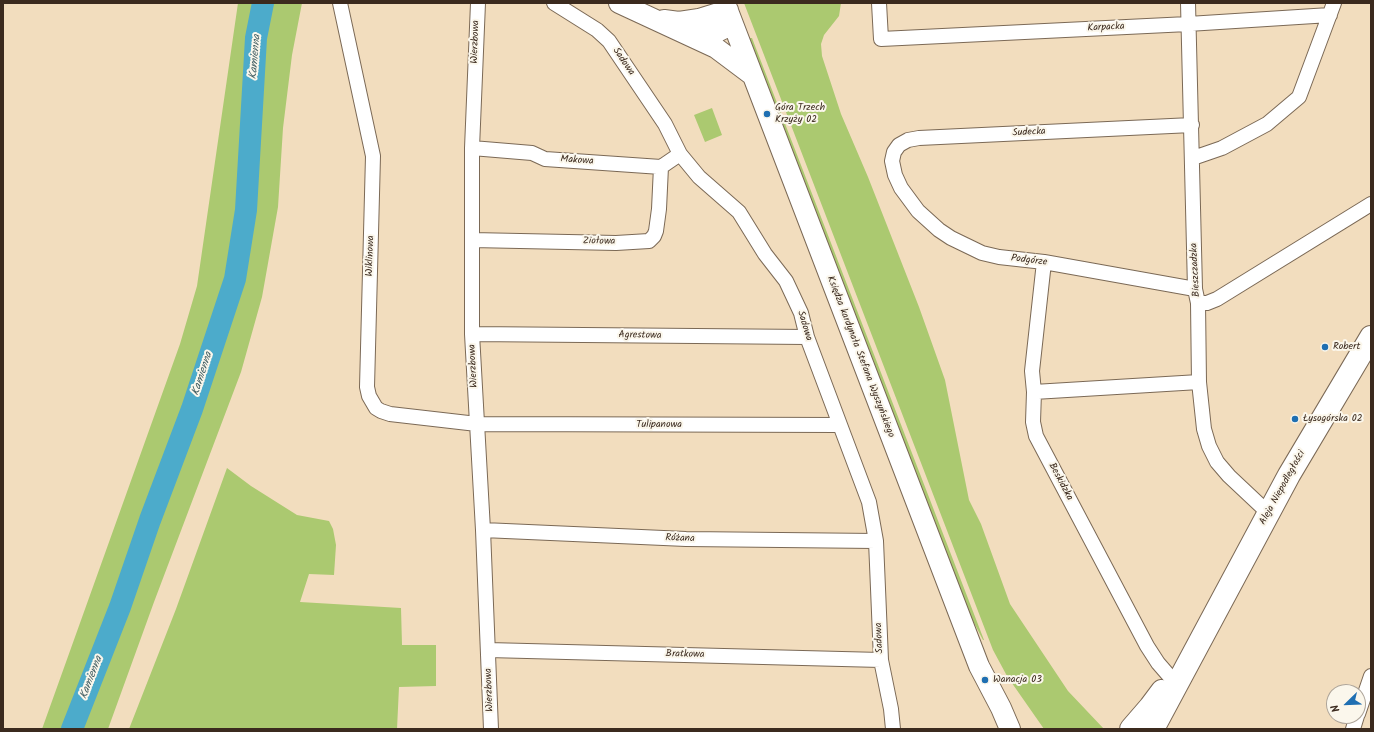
<!DOCTYPE html>
<meta charset="utf-8">
<style>
body{margin:0}
#map{position:relative;width:1374px;height:732px;overflow:hidden;background:#f2ddbe;font-family:Kalam,sans-serif}
canvas{display:block}
.frame{position:absolute;inset:0;border:4px solid #3b2a1e;pointer-events:none}
.north{position:absolute;left:1326px;top:684px;width:40px;height:40px;box-sizing:border-box;background:#fbf7ec;border:1px solid #aea59a;border-radius:50%;rotate:247deg;font-size:11px;font-weight:700;line-height:16px;text-align:center;color:#3b2a1e}
.north::after{content:'';display:block;margin:auto;width:14px;height:18px;background:#1f6fb2;clip-path:polygon(50% 0,100% 100%,50% 72%,0 100%)}
</style>
<div id="map">
<canvas width="1374" height="732"></canvas>
<div class="frame"></div>
<div class="north">N</div>
</div>
<script>
const ctx = document.querySelector('canvas').getContext('2d');
ctx.lineJoin = 'round';
function fill(path, color) {
  ctx.fillStyle = color;
  ctx.fill(path, 'evenodd');
}
function toPath(rows) {
  const path = new Path2D();
  for (const r of rows) {
    path.moveTo(r[0], r[1]);
    for (let i = 2; i < r.length; i += 2) path.lineTo(r[i], r[i + 1]);
  }
  return path;
}
function stroke(path, color, width, dash) {
  ctx.strokeStyle = color;
  ctx.lineWidth = width;
  ctx.lineCap = dash ? 'butt' : 'round';
  ctx.setLineDash(dash || []);
  ctx.stroke(path);
}
function drawText(font, color, halo, rows, align = 'center') {
  ctx.font = font + ' Kalam,sans-serif';
  ctx.lineWidth = 4;
  ctx.setLineDash([]);
  ctx.textBaseline = 'middle';
  ctx.strokeStyle = halo;
  ctx.fillStyle = color;
  for (const [text, x, y, turn = 0] of rows) {
    ctx.save();
    ctx.translate(x, y);
    ctx.rotate((+turn || 0) * Math.PI / 180);
    ctx.textAlign = isNaN(turn) ? turn : align;
    if (halo) ctx.strokeText(text, 0, 0);
    ctx.fillText(text, 0, 0);
    ctx.restore();
  }
}
fill(toPath([
 [238,3,302,3,292,55,283,128,278,207,262,297,241,372,154,602,108,729,42,729,180,344,197,286],
 [744,3,841,3,839,16,824,35,821,44,822,56,841,114,868,177,919,307,945,380,969,500,981,524,1010,604,1068,691,1104,729,1044,729,1007,676,993,650],
 [746,38,752,38,984,640,983,640,963,602],
 [712,108,722,135,705,142,694,115],
 [227,468,251,486,297,515,329,521,333,529,336,545,334,575,309,574,300,602,401,608,402,645,436,645,436,686,399,687,397,729,129,729,176,609]
]), '#abc970');
stroke(toPath([
 [72,729,120,607,150,520,192,409,235,279,246,210,256,38,263,3]
]), '#4cabcb', 22);
const street = toPath([
 [340,3,373,156,367,387,369,396,376,408,381,411,390,414,477,424,840,425],
 [478,3,472,148,472,334,483,530,491,729],
 [554,3,597,30,609,41,665,124,680,154,699,177,739,212,765,254,786,281,801,313,807,337,869,502,876,541,881,660,891,709,893,729],
 [879,3,881,39,1188,24,1330,15],
 [1188,3,1195,289,1198,303,1199,382,1204,429,1209,446,1217,462,1229,476,1262,507,1270,510],
 [1192,125,919,138,908,140,899,145,894,152,892,161,895,175,901,188,918,211,939,230,951,238,982,253,999,257,1044,262,1195,289],
 [472,148,532,153,545,159,661,167,680,154],
 [1193,158,1222,148,1267,124,1299,97,1334,3],
 [472,240,616,243,649,241,654,236,656,231,659,209,661,167],
 [1044,262,1032,371,1034,392,1033,422,1036,436,1147,646,1158,663,1171,678],
 [1198,303,1207,303,1217,299,1371,204],
 [472,334,807,337],
 [1034,392,1199,382],
 [483,530,686,539,876,541],
 [488,650,881,660],
 [1358,714,1371,676],
 [1353,729,1357,716]
]);
const secondary = toPath([
 [619,3,716,48,752,75],
 [725,3,979,666,1001,708,1010,729],
 [664,20,679,22,699,19,728,10],
 [695,38,715,33,733,24]
]);
const primary = toPath([
 [1131,729,1150,707,1162,691],
 [1153,729,1289,475,1371,337]
]);
stroke(street, '#7b6956', 16);
stroke(secondary, '#7b6956', 22);
stroke(primary, '#7b6956', 24);
stroke(street, '#fff', 14);
stroke(secondary, '#fff', 20);
stroke(primary, '#fff', 22);
for (const [x, y, r, color] of [
 [767,114,4,"#1f6fb2"],
 [1325,347,4,"#1f6fb2"],
 [1295,419,4,"#1f6fb2"],
 [985,680,4,"#1f6fb2"]
]) {
  const dot = new Path2D();
  dot.arc(x, y, r, 0, 2 * Math.PI);
  ctx.fillStyle = color;
  ctx.fill(dot);
  stroke(dot, '#fbf7ec', 1.5);
}
drawText('10px', '#3b2a1e', '#fbf7ec', [
 ["Karpacka",1106,28,-3],
 ["Wierzbowa",476,42,-88],
 ["Sadowa",623,62,56],
 ["Sudecka",1029,133,-3],
 ["Makowa",577,161,4],
 ["Ziołowa",599,242,1],
 ["Wiklinowa",371,256,-88],
 ["Podgórze",1029,261,7],
 ["Bieszczadzka",1196,270,-93],
 ["Sadowa",804,326,73],
 ["Agrestowa",640,336,1],
 ["Księdza kardynała Stefana Wyszyńskiego",860,357,69],
 ["Wierzbowa",474,366,-93],
 ["Tulipanowa",659,425],
 ["Beskidzka",1060,482,62],
 ["Aleja Niepodległości",1283,488,-61],
 ["Różana",680,539,2],
 ["Sadowa",880,638,-92],
 ["Bratkowa",685,655,1],
 ["Wierzbowa",490,690,-92]
]);
drawText('10px', '#3b2a1e', '#fbf7ec', [
 ["Góra Trzech",775,108],
 ["Krzyży 02",775,120],
 ["Robert",1333,347],
 ["Łysogórska 02",1303,419],
 ["Wanacja 03",993,680]
], 'left');
drawText('italic 11px', '#425e63', '#fbf7ec', [
 ["Kamienna",256,57,-85],
 ["Kamienna",203,374,-72],
 ["Kamienna",92,678,-69]
]);
</script>
